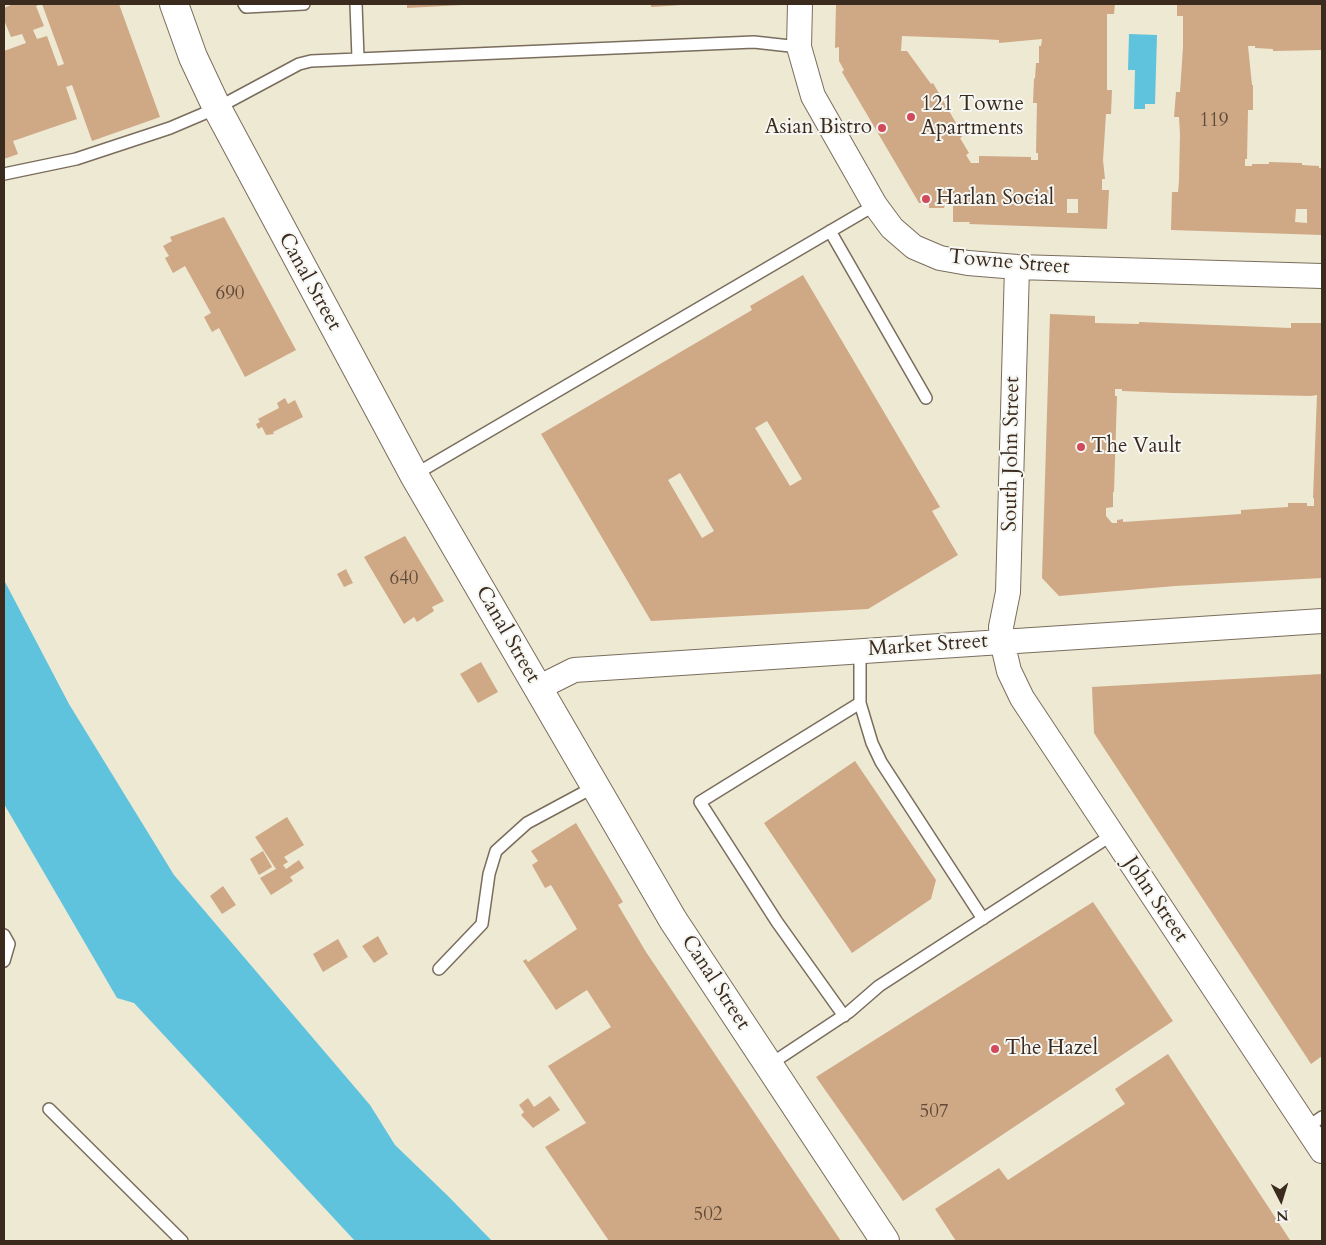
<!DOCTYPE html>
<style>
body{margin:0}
#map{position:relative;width:1326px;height:1245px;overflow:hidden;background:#eee9d3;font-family:Cardo,serif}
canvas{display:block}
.frame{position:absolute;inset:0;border:5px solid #3b2a1e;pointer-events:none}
.north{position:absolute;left:1256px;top:1175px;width:50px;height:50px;-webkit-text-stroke:4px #f6f6f2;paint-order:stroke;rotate:175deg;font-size:14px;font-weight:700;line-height:20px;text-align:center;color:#3b2a1e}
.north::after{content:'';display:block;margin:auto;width:18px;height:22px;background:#3b2a1e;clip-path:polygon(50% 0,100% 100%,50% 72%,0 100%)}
</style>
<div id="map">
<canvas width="1326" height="1245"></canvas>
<div class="frame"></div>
<div class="north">N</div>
</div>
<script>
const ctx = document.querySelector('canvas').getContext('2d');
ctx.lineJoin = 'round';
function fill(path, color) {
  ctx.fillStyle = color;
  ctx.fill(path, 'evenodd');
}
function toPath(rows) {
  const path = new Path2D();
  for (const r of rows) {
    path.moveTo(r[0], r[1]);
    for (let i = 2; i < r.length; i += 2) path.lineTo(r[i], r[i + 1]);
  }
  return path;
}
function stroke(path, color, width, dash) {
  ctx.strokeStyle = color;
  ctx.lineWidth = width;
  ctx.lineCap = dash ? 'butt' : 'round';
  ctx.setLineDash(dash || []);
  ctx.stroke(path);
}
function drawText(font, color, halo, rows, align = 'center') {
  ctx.font = font + ' Cardo,serif';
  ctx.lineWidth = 4;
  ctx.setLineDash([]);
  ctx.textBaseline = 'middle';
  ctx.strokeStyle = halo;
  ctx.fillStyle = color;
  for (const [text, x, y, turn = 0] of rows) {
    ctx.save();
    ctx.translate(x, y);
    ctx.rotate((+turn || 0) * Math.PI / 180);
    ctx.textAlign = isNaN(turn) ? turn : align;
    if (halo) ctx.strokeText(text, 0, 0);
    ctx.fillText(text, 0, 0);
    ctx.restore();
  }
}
fill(toPath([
 [1129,34,1157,35,1155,104,1145,104,1145,109,1134,109,1135,70,1128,70],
 [4,580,69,704,174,875,370,1105,395,1145,448,1196,492,1241,355,1241,134,1003,117,998,4,804]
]), '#5fc3dd');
fill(toPath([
 [13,4,42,4,36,6,44,26,33,30,37,39,47,36,58,66,64,64,42,4,119,4,160,117,92,141,72,85,66,87,77,119,13,141,18,154,4,159,4,51,26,43,22,34,11,37,4,20,4,8],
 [407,4,462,4,462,5,407,8],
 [651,4,682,4,682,5,651,7],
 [836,4,1115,4,1114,14,1107,14,1107,90,1112,90,1111,114,1106,114,1103,160,1105,179,1102,179,1102,190,1109,190,1107,229,969,224,970,222,953,222,953,204,945,204,944,208,929,208,929,203,919,203,842,72,844,70,839,61,839,47,835,48],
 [902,36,982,39,999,40,999,43,1042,39,1041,46,1039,46,1039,63,1036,63,1035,79,1034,78,1033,103,1037,103,1036,153,1038,153,1038,160,1031,160,1031,157,979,156,979,163,971,163,966,155,969,153,960,138,962,137,955,124,956,123,933,83,931,84,907,51,901,51],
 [1067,199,1078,199,1078,213,1067,213],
 [1177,4,1322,4,1322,50,1273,51,1273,49,1255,48,1255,46,1248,46,1252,85,1253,85,1253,110,1248,110,1247,159,1245,159,1245,166,1252,166,1252,164,1269,164,1269,162,1302,163,1302,165,1319,166,1319,168,1322,168,1322,235,1171,230,1172,192,1178,192,1179,181,1180,134,1179,117,1174,117,1176,92,1180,92,1183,47,1183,16,1177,16],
 [1296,209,1307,209,1307,223,1295,222],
 [224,217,296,350,245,377,219,328,212,332,204,317,211,313,185,266,173,273,165,258,169,256,163,246,172,241,170,237],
 [803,275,940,507,932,511,958,555,868,609,651,621,541,434,752,310,750,306],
 [767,421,802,479,790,486,755,428],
 [680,473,714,531,702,538,668,480],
 [1050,314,1095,316,1095,323,1139,324,1139,322,1291,328,1291,323,1322,323,1322,578,1175,586,1059,596,1042,578],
 [1115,389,1122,389,1122,391,1173,393,1311,396,1317,395,1313,498,1314,498,1314,506,1307,506,1307,503,1288,503,1288,507,1241,510,1241,514,1123,522,1123,519,1117,520,1117,523,1112,523,1106,516,1106,508,1113,507,1113,492,1114,492,1117,396,1115,396],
 [285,398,288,404,295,400,303,417,273,432,274,434,266,435,262,427,258,429,256,424,260,422,258,419,279,408,277,403],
 [405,536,444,601,432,607,434,611,417,622,414,617,404,624,364,557],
 [346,569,353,583,344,587,337,574],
 [481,662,498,692,478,703,460,674],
 [1322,674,1322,1056,1311,1064,1094,733,1092,687],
 [855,761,936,880,931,899,852,953,764,823],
 [287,817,304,845,284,857,288,862,283,865,286,869,299,860,304,868,290,877,293,881,271,895,260,878,276,869,255,837],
 [576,823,623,902,618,905,646,952,841,1241,609,1241,545,1147,586,1123,548,1066,611,1027,587,990,556,1010,523,961,526,959,528,962,577,929,551,885,545,888,532,865,538,861,531,851],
 [263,851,272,867,259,875,250,859],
 [223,886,236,905,222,914,210,896],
 [1093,902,1173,1021,903,1201,816,1077],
 [378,936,388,954,374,963,362,946],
 [338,939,348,957,323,972,313,954],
 [1168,1054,1290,1240,956,1241,935,1209,999,1168,1008,1180,1125,1104,1115,1089],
 [550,1096,560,1110,533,1128,521,1115,524,1112,519,1105,528,1098,534,1107]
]), '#cfa886');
const lane = toPath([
 [244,4,246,7,304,4],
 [356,4,358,58],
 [4,174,76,159,170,128,217,108,299,64,311,61,754,42,799,47],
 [830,231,926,398],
 [414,475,875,205],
 [860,703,872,743,881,762,983,919],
 [4,935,9,944,4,961],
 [439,969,482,924,489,874,496,851,527,823,594,787],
 [844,1016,777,922,700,802,860,703,860,651],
 [769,1065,849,1012,879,986,1112,835],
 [49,1109,182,1241],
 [1306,1128,1322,1117]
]);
const street = toPath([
 [800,4,799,47,813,96,875,205,892,228,914,247,940,258,968,263,1017,267,1322,276],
 [1017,267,1008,592,1001,627,1002,641,1009,671,1022,698,1322,1151],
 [538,688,574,670,1322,621]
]);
const secondary = toPath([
 [174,4,193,57,217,108,414,475,673,920,885,1241]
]);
stroke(lane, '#7a6d5d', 14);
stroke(street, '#7a6d5d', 26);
stroke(secondary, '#7a6d5d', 30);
stroke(lane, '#fff', 11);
stroke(street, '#fff', 24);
stroke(secondary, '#fff', 28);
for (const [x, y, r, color] of [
 [911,117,5,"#d1495b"],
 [882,128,5,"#d1495b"],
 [926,199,5,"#d1495b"],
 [1081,447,5,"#d1495b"],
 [995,1049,5,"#d1495b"]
]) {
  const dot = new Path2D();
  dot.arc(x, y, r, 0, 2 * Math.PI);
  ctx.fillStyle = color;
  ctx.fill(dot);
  stroke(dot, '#f6f6f2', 2);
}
drawText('19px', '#604a38', null, [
 ["119",1214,122],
 ["690",230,295],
 ["640",404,580],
 ["507",934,1113],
 ["502",708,1216]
]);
drawText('21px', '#3b2a1e', '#f6f6f2', [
 ["121 Towne",921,105],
 ["Apartments",921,129],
 ["Asian Bistro",872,128,"right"],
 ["Harlan Social",936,199],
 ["The Vault",1091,447],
 ["The Hazel",1005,1049]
], 'left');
drawText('21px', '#3b2a1e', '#f6f6f2', [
 ["Towne Street",1009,263,5],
 ["Canal Street",309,282,61],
 ["South John Street",1012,454,-89],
 ["Canal Street",507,635,60],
 ["Market Street",928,646,-4],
 ["John Street",1155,900,56],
 ["Canal Street",715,983,57]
]);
</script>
